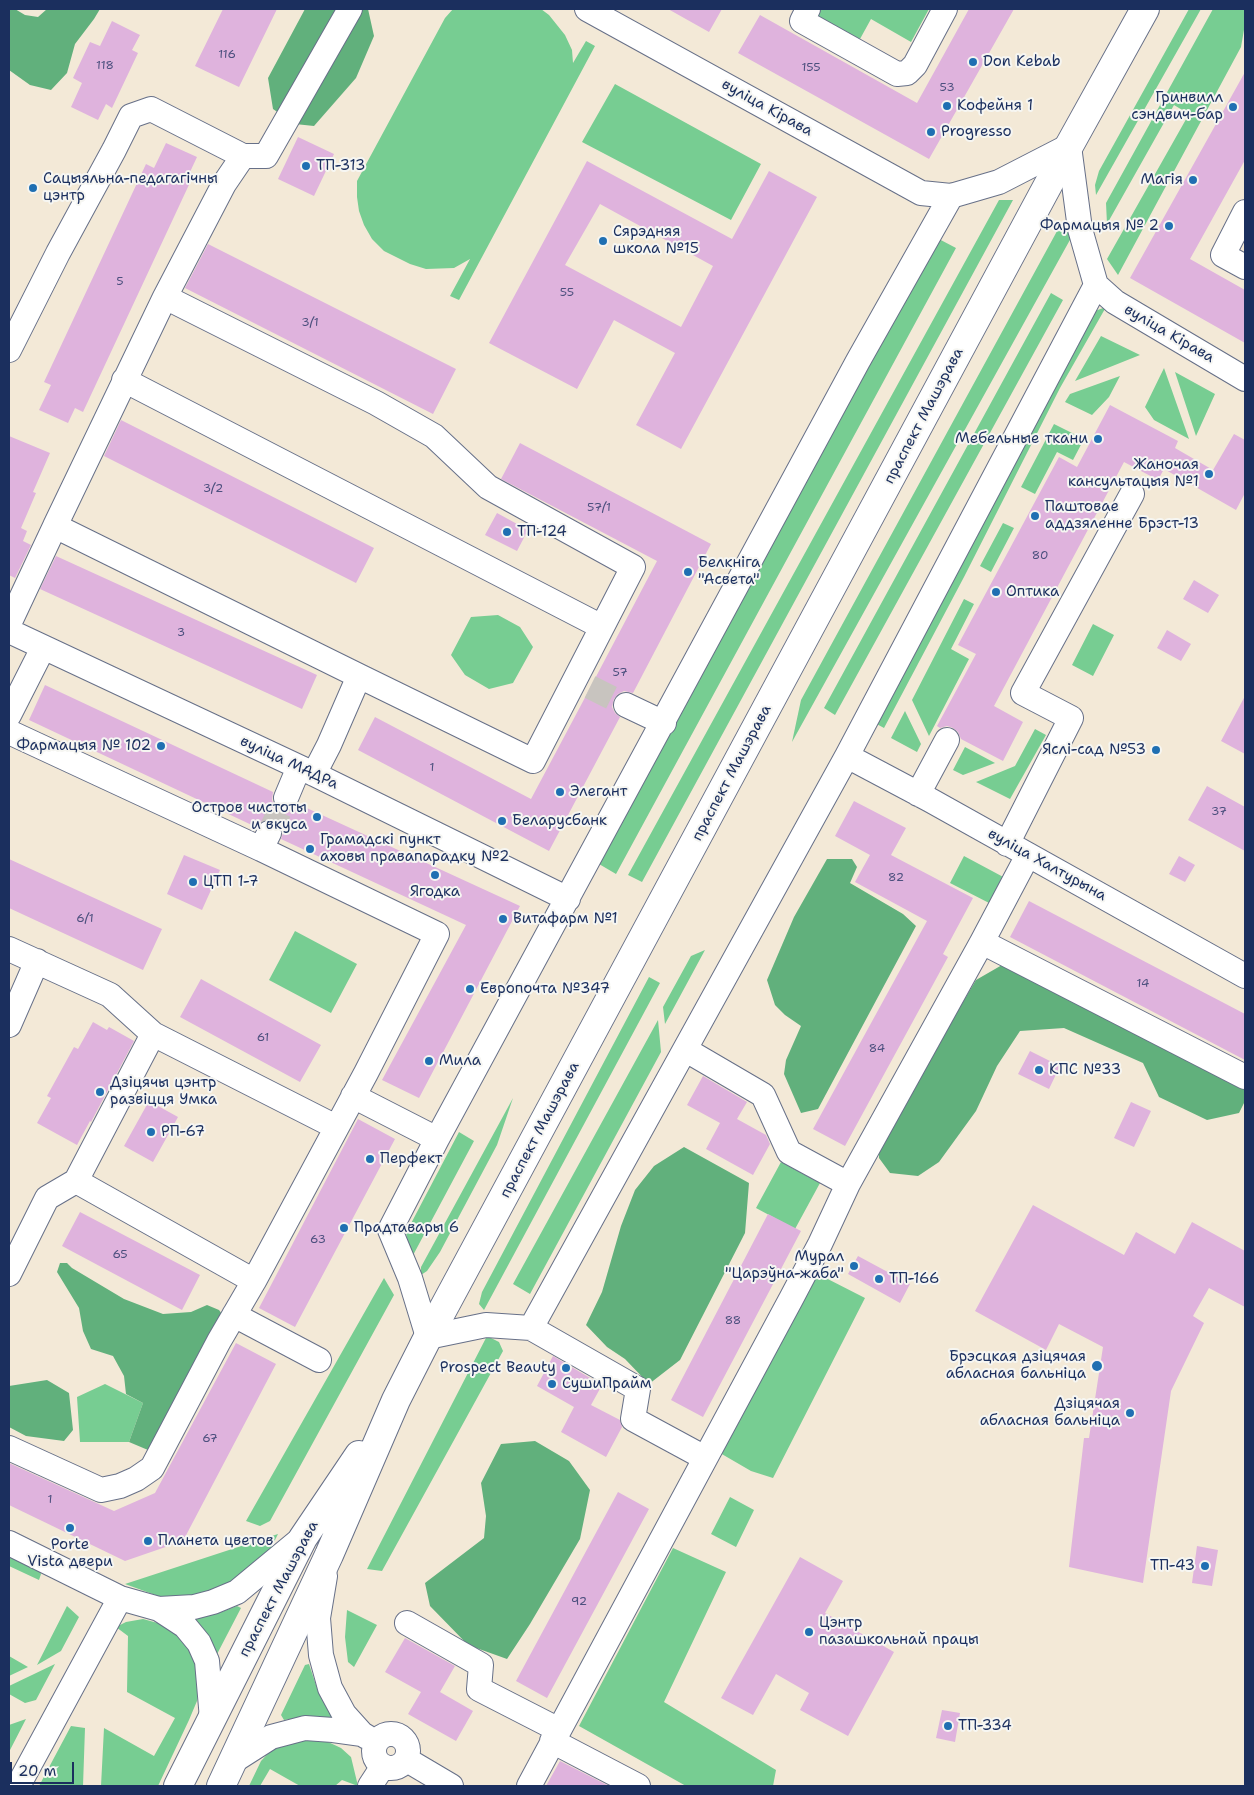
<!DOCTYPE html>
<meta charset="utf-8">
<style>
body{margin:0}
#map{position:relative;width:1254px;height:1795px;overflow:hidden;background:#f3e9d7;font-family:"Shantell Sans",sans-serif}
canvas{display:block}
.frame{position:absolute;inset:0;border:10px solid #1b2f5e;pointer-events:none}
.scale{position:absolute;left:10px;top:1762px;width:64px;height:22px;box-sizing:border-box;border:2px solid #1b2f5e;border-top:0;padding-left:6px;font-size:15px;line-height:18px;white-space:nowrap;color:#1b2f5e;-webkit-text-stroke:4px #f6f6f2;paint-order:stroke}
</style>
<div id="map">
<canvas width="1254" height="1795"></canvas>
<div class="frame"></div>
<div class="scale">20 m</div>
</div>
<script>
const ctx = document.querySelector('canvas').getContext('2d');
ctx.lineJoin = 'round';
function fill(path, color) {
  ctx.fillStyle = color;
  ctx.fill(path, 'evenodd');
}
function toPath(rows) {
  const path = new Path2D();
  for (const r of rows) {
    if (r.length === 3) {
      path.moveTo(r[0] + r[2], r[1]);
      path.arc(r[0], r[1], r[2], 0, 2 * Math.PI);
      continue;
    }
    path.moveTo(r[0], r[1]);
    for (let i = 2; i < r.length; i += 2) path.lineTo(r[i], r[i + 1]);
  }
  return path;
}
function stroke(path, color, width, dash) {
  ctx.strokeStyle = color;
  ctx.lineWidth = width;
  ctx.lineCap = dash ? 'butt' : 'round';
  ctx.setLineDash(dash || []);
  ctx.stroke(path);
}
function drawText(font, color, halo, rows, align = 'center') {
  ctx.font = font + ' "Shantell Sans",sans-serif';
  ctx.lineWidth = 4;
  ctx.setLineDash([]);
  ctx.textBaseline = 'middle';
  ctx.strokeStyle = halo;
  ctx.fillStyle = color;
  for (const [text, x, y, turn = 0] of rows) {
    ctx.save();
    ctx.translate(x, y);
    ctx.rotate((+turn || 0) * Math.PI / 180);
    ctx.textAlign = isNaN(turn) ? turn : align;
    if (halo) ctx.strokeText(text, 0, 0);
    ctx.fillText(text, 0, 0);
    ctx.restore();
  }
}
fill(toPath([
 [453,9,541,9,549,15,565,35,572,50,573,63,586,41,595,46,459,300,450,296,470,259,454,268,426,269,410,264,384,251,372,239,364,225,359,211,357,197,357,181,445,18],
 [813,9,929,9,911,42,871,19,860,39,811,14],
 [1189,9,1201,9,1096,195,1095,185,1099,171],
 [1213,9,1245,9,1245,24,1241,47,1118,275,1107,259,1189,114,1174,105,1107,224,1106,203],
 [615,84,761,164,731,220,582,142],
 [999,200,1013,200,642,882,628,875],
 [1062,222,1071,238,792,742,801,700],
 [937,238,956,248,616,874,599,864],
 [1051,293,1063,300,835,715,824,708],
 [1106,307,1060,388,964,577,884,728,873,722,1092,312],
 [1101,336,1140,355,1075,381],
 [1164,368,1189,439,1154,420,1145,407],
 [1175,372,1215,394,1196,436],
 [1120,376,1109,397,1092,415,1065,402,1070,394],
 [1054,424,1084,439,1073,460,1057,452,1035,494,1021,487],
 [1003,523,1014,528,991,572,980,566],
 [964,599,974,604,951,649,969,659,929,736,912,700],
 [498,615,520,627,533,647,513,683,489,689,465,675,451,655,471,617],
 [1093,624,1114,635,1093,676,1072,665],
 [905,711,921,744,917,752,891,738],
 [1035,729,1046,735,1010,799,976,782,1015,766],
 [965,747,995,763,963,775,953,770],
 [964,856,1007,879,993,905,950,883],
 [295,931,357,964,331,1013,269,980],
 [705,950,665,1024,663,1007,691,956],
 [649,977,660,983,484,1310,479,1304,482,1292],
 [658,1020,661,1052,530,1294,513,1284],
 [513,1098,497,1145,440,1252,427,1271,421,1275,421,1267],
 [459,1132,474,1141,411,1259,406,1233],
 [781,1162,820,1183,795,1229,756,1208],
 [814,1272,865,1298,773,1478,751,1471,720,1453],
 [384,1278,394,1295,270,1521,260,1526,246,1521],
 [487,1336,499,1342,503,1351,382,1571,367,1569],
 [105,1384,143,1403,129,1442,80,1442,77,1397],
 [730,1497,754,1510,736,1547,711,1534],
 [278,1534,269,1552,222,1590,177,1599,158,1596,125,1584],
 [673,1548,726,1572,664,1702,776,1770,773,1786,686,1786,579,1726],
 [9,1555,39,1569,41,1574,39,1580,9,1566],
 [67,1606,79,1617,61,1651,37,1665],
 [237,1606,241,1608,215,1658,191,1620,193,1616,216,1614],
 [347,1610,377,1625,354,1667,348,1662,345,1637],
 [143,1619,165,1625,181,1637,192,1651,197,1664,199,1688,197,1701,189,1720,158,1786,101,1786,104,1728,154,1756,175,1718,127,1692,128,1636,116,1627,126,1622],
 [9,1656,28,1667,9,1676],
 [55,1664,36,1700,25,1703,9,1694,9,1686],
 [309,1664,318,1691,331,1711,332,1718,312,1716,284,1720,281,1715,305,1665],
 [26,1719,9,1752,9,1725],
 [71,1726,85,1728,83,1786,39,1786],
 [310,1738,326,1741,341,1748,351,1757,358,1786,342,1780,335,1786,300,1786,270,1769,260,1786,249,1786,261,1761,274,1747]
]), '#77cd92');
fill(toPath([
 [9,9,15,9,25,15,38,17,47,9,100,9,94,19,75,44,67,73,51,90,30,85,9,70],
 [305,9,368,9,374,36,356,78,314,126,295,124,273,109,268,78],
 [827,859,852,859,857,867,850,883,903,914,916,926,818,1109,801,1113,784,1074,786,1060,801,1026,785,1015,775,1005,767,980,794,917],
 [1002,965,1245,1089,1245,1101,1239,1113,1207,1120,1159,1097,1143,1063,1064,1028,1020,1031,997,1066,976,1111,939,1162,918,1176,890,1173,879,1158,879,1143,976,980],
 [684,1147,749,1183,745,1233,680,1360,649,1384,625,1359,607,1347,586,1325,602,1292,621,1226,635,1190,654,1166],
 [60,1263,67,1263,72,1268,124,1299,163,1314,191,1312,207,1305,219,1310,222,1314,165,1430,148,1450,129,1442,143,1403,126,1394,124,1376,113,1356,91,1349,83,1331,79,1308,57,1272],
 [47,1380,69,1393,73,1430,64,1441,26,1436,9,1427,9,1386],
 [535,1441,569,1461,590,1490,580,1539,530,1624,507,1659,468,1645,430,1606,425,1583,484,1538,486,1516,481,1483,501,1444]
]), '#61b07c');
fill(toPath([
 [223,9,277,9,239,87,195,66],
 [668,9,722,9,709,32],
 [969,9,1014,9,929,159,738,53,760,15,917,103],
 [112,21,140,35,132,50,138,53,112,108,106,104,98,120,71,107,82,83,73,78,90,42,100,46],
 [1245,72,1245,160,1190,259,1245,290,1245,343,1130,278],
 [298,137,334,154,314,196,278,179],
 [166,143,197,157,190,172,194,174,83,412,75,408,68,423,39,410,51,385,44,382,146,164,154,168],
 [587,161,732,239,769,171,817,197,681,449,636,425,675,353,614,320,577,389,489,343],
 [600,204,713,266,681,327,565,265],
 [208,244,456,369,433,414,185,288],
 [1110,405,1178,441,1175,448,1213,470,1234,434,1245,440,1245,493,1236,510,1164,469,1158,480,1124,462,994,706,1023,722,1003,761,961,739,958,732,953,728,947,726,940,728,937,726,976,654,958,645,1059,457,1077,467],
 [121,420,374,548,356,583,104,456],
 [9,436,50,453,33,492,36,493,21,528,27,531,23,541,31,545,15,578,9,575],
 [520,443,711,544,633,693,624,691,618,694,614,699,612,707,615,713,620,717,549,851,358,750,375,717,531,799,580,707,657,561,501,479],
 [497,513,528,530,517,551,485,535],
 [56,556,317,675,302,709,40,589],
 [1194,580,1219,595,1208,613,1183,599],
 [1167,630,1191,644,1181,661,1157,648],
 [45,685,273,792,272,800,275,807,280,810,288,812,294,809,298,804,520,906,419,1098,382,1080,466,925,281,839,283,833,281,826,275,821,268,819,262,821,256,827,29,720],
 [1245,696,1245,754,1221,741],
 [1207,786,1245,807,1245,851,1188,820],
 [854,801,906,828,891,855,973,898,943,954,948,957,845,1146,813,1129,927,921,855,882,870,855,835,836],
 [184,855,220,870,202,910,167,894],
 [1179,856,1195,865,1185,882,1169,874],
 [9,859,162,929,143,970,9,908],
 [1029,901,1245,1014,1245,1060,1010,937],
 [201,979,321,1045,300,1082,180,1017],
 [93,1022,107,1030,109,1027,134,1041,91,1122,90,1121,77,1145,37,1123,51,1098,47,1096,74,1047,78,1049],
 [1030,1051,1060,1066,1049,1089,1018,1074],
 [703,1076,747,1102,737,1119,766,1135,770,1144,753,1175,706,1149,720,1123,687,1105],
 [149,1101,178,1117,153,1162,124,1146],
 [1131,1102,1151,1111,1134,1147,1114,1138],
 [358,1119,395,1139,295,1327,259,1308],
 [1033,1205,1124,1255,1136,1232,1175,1254,1192,1222,1245,1251,1245,1307,1209,1288,1193,1316,1204,1323,1171,1391,1143,1583,1069,1567,1084,1438,1089,1438,1103,1347,1059,1324,1046,1350,975,1311],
 [80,1212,200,1275,182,1310,62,1246],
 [768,1214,801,1231,703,1417,671,1400],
 [858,1256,910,1284,900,1303,848,1274],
 [236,1343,276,1364,183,1541,125,1561,9,1505,9,1463,114,1511,155,1493],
 [553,1356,602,1385,591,1405,620,1420,622,1427,606,1457,561,1432,574,1407,537,1386],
 [618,1492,649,1509,547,1698,516,1681],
 [1197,1546,1218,1550,1212,1586,1192,1583],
 [800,1557,843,1581,825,1613,894,1652,848,1736,800,1710,809,1693,776,1674,753,1715,721,1698],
 [405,1638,455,1666,440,1692,473,1711,456,1741,408,1714,421,1692,385,1672],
 [942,1710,960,1713,955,1742,936,1738],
 [560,1761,609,1786,546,1786]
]), '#dfb3dd');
stroke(toPath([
 [590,687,626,705],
 [269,833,286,798]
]), '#c8c4bf', 24, [24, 12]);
const minor = toPath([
 [587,9,921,193,951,196,999,182,1069,146,1080,229,1096,285],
 [808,9,802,21,897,74,907,73,915,65,945,9],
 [1245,212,1223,255,1245,267],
 [1096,285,1115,302,1245,379],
 [165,297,376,403,434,436,488,487,633,567,533,761,359,676],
 [9,350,58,253,114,150,131,116,151,109,243,156],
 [124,380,602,627],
 [9,624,55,526],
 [9,631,314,774,568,899],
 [626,705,664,723],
 [9,715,43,648],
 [9,732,261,849],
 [847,756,930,800,1245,976],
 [314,774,329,745,359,676,55,526,165,297,224,184,243,156,266,156,350,9],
 [918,794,947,740],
 [286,798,299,767],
 [1007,844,1071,718,1023,693,1132,494],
 [982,942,1245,1077],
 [9,949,110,995,153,1034,336,1127],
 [9,1025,37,961],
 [686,1050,763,1095,789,1152,848,1184],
 [353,1096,437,1139],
 [76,1181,254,1281],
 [9,1274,47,1198,76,1181,153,1034],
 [234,1315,319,1360],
 [531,1328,847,756,1096,285],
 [9,1448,101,1490,120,1486,136,1479,152,1468,219,1341,254,1281,366,1073,437,934,261,849,269,833],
 [705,1458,633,1419,638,1389,531,1328,486,1325,428,1337,410,1278,390,1230,437,1139,858,361,951,196],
 [9,1543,120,1598,159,1609,194,1607,213,1602,237,1592,301,1539],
 [325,1576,318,1618,321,1655,330,1688,344,1714,362,1734],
 [159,1609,185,1626,199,1643,207,1661,212,1719],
 [407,1623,481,1665,479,1689,559,1730],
 [391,1751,17],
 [552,1741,638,1786],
 [235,1760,271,1737,305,1728,333,1730,362,1734,367,1737],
 [407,1760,451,1786],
 [18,1786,120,1598],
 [370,1786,383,1766],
 [529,1786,791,1299,820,1244,848,1184,982,942,1028,855]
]);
const major = toPath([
 [178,1786,303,1538,359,1455],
 [221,1786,329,1555,396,1400,428,1337,1069,146,1145,9]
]);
stroke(minor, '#677088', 26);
stroke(major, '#677088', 30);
stroke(minor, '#fff', 24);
stroke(major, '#fff', 28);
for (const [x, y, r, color] of [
 [973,62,5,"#1f6fb2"],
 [947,106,5,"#1f6fb2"],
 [1233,107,5,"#1f6fb2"],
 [931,132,5,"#1f6fb2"],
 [306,166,5,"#1f6fb2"],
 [1193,180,5,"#1f6fb2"],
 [33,188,5,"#1f6fb2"],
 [1169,226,5,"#1f6fb2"],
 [603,241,5,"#1f6fb2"],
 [1098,439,5,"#1f6fb2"],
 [1209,474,5,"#1f6fb2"],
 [1035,516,5,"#1f6fb2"],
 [507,532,5,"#1f6fb2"],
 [688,572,5,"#1f6fb2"],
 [996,592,5,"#1f6fb2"],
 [161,746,5,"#1f6fb2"],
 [1156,750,5,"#1f6fb2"],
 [560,792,5,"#1f6fb2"],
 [317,817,5,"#1f6fb2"],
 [502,821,5,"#1f6fb2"],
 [310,849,5,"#1f6fb2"],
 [435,875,5,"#1f6fb2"],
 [193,882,5,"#1f6fb2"],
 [503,919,5,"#1f6fb2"],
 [470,989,5,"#1f6fb2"],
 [429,1061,5,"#1f6fb2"],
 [1039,1070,5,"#1f6fb2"],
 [100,1092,5,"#1f6fb2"],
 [151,1132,5,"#1f6fb2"],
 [370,1159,5,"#1f6fb2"],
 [344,1228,5,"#1f6fb2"],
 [854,1266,5,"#1f6fb2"],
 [879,1279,5,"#1f6fb2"],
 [1097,1366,6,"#1f6fb2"],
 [566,1368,5,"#1f6fb2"],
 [552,1384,5,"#1f6fb2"],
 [1130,1413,5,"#1f6fb2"],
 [70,1528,5,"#1f6fb2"],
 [148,1541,5,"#1f6fb2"],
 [1205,1566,5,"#1f6fb2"],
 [809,1632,5,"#1f6fb2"],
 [948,1726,5,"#1f6fb2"]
]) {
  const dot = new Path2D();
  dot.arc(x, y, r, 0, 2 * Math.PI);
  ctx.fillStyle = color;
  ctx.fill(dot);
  stroke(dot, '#f6f6f2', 2);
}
drawText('12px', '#4c507e', null, [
 ["116",227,55],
 ["118",105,66],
 ["155",811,68],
 ["53",947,88],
 ["5",120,282],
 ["55",567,293],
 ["3/1",310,323],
 ["3/2",213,489],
 ["57/1",599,508],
 ["80",1040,556],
 ["3",181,633],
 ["57",620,673],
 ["1",432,768],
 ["37",1219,812],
 ["82",896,878],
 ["6/1",85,919],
 ["14",1143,984],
 ["61",263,1038],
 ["84",877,1049],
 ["63",318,1240],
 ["65",120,1255],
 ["88",733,1321],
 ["67",210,1439],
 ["1",50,1500],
 ["92",579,1602]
]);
drawText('15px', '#1b2f5e', '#f6f6f2', [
 ["Don Kebab",983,62],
 ["Гринвилл",1223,98,"right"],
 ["сэндвич-бар",1223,115,"right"],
 ["Кофейня 1",957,106],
 ["Progresso",941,132],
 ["ТП-313",316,166],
 ["Сацыяльна-педагагічны",43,179],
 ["цэнтр",43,196],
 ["Магія",1183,180,"right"],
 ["Фармацыя № 2",1159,226,"right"],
 ["Сярэдняя",613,232],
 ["школа №15",613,249],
 ["Мебельные ткани",1088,439,"right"],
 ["Жаночая",1199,465,"right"],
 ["кансультацыя №1",1199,482,"right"],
 ["Паштовае",1045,507],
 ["аддзяленне Брэст-13",1045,524],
 ["ТП-124",517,532],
 ["Белкніга",698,563],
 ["\"Асвета\"",698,580],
 ["Оптика",1006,592],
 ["Фармацыя № 102",151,746,"right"],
 ["Яслі-сад №53",1146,750,"right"],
 ["Элегант",570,792],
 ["Остров чистоты",307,808,"right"],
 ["и вкуса",307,825,"right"],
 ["Беларусбанк",512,821],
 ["Грамадскі пункт",320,840],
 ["аховы правапарадку №2",320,857],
 ["ЦТП 1-7",203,882],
 ["Ягодка",435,892,"center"],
 ["Витафарм №1",513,919],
 ["Европочта №347",480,989],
 ["Мила",439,1061],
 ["КПС №33",1049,1070],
 ["Дзіцячы цэнтр",110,1083],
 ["развіцця Умка",110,1100],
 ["РП-67",161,1132],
 ["Перфект",380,1159],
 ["Прадтавары 6",354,1228],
 ["Мурал",844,1257,"right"],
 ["\"Царэўна-жаба\"",844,1274,"right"],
 ["ТП-166",889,1279],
 ["Брэсцкая дзіцячая",1086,1357,"right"],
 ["абласная бальніца",1086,1374,"right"],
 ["Prospect Beauty",556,1368,"right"],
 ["СушиПрайм",562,1384],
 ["Дзіцячая",1120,1404,"right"],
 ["абласная бальніца",1120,1421,"right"],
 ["Планета цветов",158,1541],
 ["Porte",70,1545,"center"],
 ["Vista двери",70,1562,"center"],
 ["ТП-43",1195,1566,"right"],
 ["Цэнтр",819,1623],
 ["пазашкольнай працы",819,1640],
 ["ТП-334",958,1726]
], 'left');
drawText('15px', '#1b2f5e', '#f6f6f2', [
 ["вуліца Кірава",767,108,29],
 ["вуліца Кірава",1169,334,30],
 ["праспект Машэрава",924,416,-62],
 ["вуліца МАДРа",289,763,25],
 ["праспект Машэрава",732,773,-62],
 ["вуліца Халтурына",1047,865,29],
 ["праспект Машэрава",540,1130,-62],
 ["праспект Машэрава",279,1589,-62]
]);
</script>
